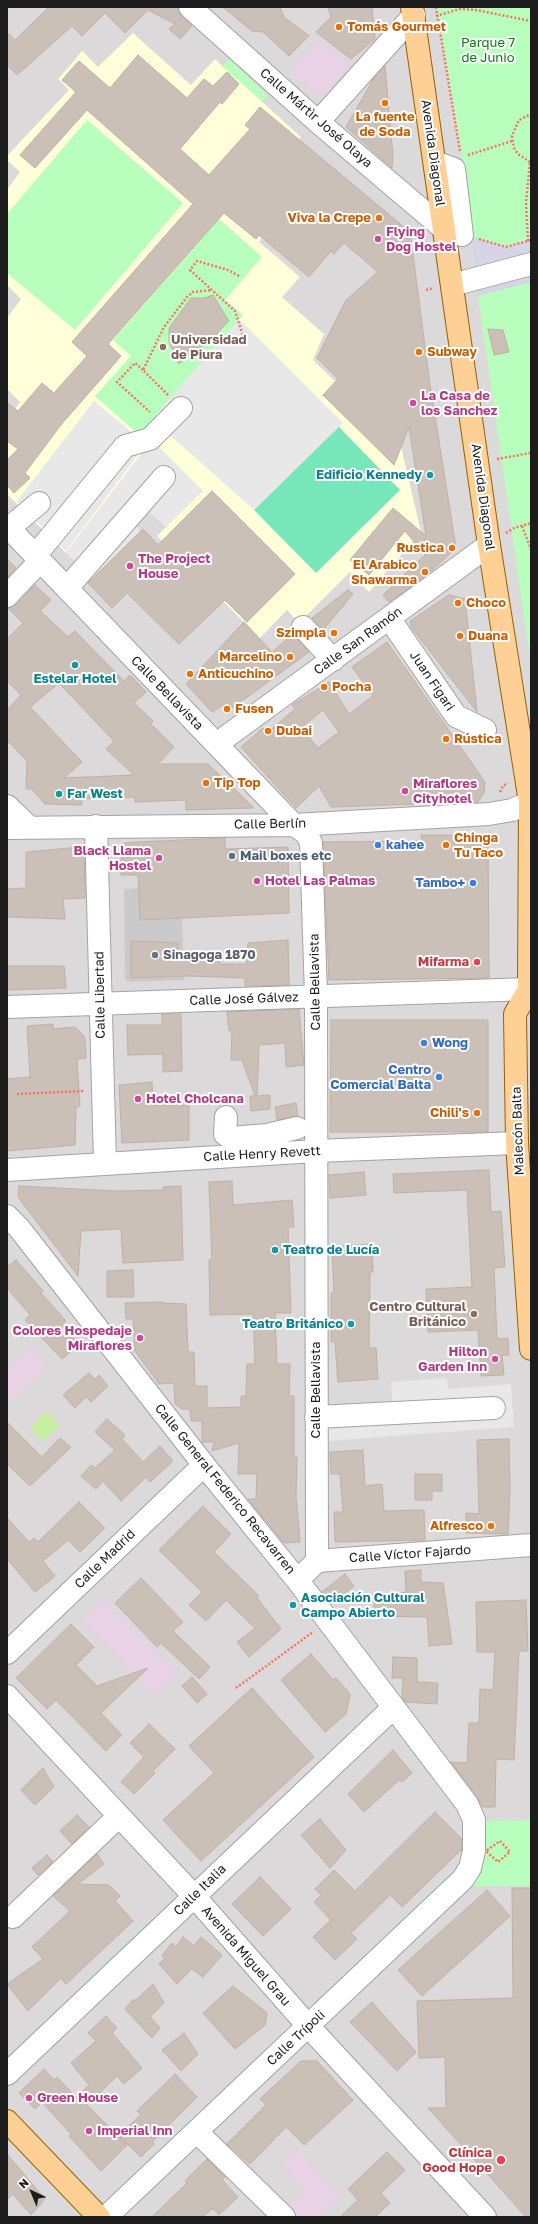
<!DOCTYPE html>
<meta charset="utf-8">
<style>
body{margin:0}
#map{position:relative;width:538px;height:2224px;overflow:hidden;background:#efeae1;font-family:"Golos Text",sans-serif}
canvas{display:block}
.frame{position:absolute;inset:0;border:8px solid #1c1c1c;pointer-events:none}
.north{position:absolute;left:12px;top:2172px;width:40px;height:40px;-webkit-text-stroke:3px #fff;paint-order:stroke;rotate:316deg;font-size:11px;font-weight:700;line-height:16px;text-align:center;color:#1c1c1c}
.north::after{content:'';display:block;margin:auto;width:14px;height:18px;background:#1c1c1c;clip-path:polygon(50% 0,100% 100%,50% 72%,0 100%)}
</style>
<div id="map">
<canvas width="538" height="2224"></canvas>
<div class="frame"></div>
<div class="north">N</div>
</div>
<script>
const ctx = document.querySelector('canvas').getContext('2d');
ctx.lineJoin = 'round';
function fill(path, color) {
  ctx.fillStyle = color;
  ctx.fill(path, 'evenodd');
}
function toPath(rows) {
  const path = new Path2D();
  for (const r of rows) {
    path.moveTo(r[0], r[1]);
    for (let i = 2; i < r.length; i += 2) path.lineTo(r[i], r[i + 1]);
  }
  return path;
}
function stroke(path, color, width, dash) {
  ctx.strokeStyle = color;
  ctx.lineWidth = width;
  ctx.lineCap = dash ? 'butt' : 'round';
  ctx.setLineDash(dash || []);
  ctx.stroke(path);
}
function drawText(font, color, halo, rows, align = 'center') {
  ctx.font = font + ' "Golos Text",sans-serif';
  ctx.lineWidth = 4;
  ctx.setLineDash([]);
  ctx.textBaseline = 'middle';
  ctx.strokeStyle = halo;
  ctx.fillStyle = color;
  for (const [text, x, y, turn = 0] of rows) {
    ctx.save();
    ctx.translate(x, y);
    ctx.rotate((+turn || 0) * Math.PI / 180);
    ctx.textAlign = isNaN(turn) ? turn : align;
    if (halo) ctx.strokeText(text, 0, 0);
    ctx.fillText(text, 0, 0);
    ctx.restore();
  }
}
fill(toPath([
 [7,7,531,7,531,2217,7,2217]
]), '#dbd9d9');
fill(toPath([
 [318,39,350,64,322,99,291,73],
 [30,1348,48,1365,7,1405,7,1371],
 [103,1599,177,1674,155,1695,82,1621],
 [297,2149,340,2196,317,2217,286,2217,282,2212,306,2190,281,2164]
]), '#e9d2e5');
fill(toPath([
 [133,33,191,85,215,59,301,137,274,167,300,190,259,242,300,277,282,297,324,334,313,360,357,403,399,438,421,532,369,592,350,572,299,623,287,610,260,638,157,536,202,491,152,440,66,553,7,494,7,420,20,402,7,389,7,318,21,299,7,285,7,190,20,172,7,160,7,156,69,90,58,79,82,51,98,67]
]), '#ffffda');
fill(toPath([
 [181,886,184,980,129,982,125,979,124,889]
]), '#cacaca');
fill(toPath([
 [47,1411,60,1425,43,1441,30,1428]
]), '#c8efa1');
fill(toPath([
 [436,7,531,7,531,240,506,247,472,237,462,157],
 [229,59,268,96,262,101,222,66],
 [87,120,183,203,75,330,7,273,7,214],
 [219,219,262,257,225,300,243,315,139,435,95,396,131,356,113,340],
 [531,282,531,665,478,296],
 [531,1820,531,1886,467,1886,483,1821]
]), '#b8febd');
fill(toPath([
 [338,426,400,490,316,573,254,510]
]), '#77e6b9');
fill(toPath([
 [239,319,343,423,254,510,152,419],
 [94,401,146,444,66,551,17,501],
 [152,440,203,491,166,527,143,506,132,519,140,532,93,577,66,553],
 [447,1378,448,1389,511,1384,514,1427,328,1441,326,1415,393,1410,391,1382]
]), '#e8e8e8');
fill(toPath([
 [472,237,506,247,531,240,531,282,478,296]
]), '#d5d5e5');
const building = toPath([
 [49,7,178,7,181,16,192,26,180,39,169,29,175,24,148,10,125,33,105,13,82,36,72,26,17,75,7,65,7,32,15,40,49,7],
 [223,7,280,7,284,17,309,36,289,56,263,32,252,31,223,7],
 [328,7,372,7,375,39,351,59,316,32,331,17,328,7],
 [138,55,187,98,204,79,213,86,227,72,239,84,222,104,220,102,180,149,209,175,250,129,245,125,260,107,410,232,430,385,456,548,427,575,389,602,383,595,425,555,405,531,369,575,350,560,393,508,426,536,409,427,394,465,323,395,338,379,317,358,346,300,378,272,344,243,334,254,331,251,309,277,259,235,256,239,224,213,108,344,121,356,60,426,25,473,30,478,14,493,7,485,7,460,18,449,7,441,7,403,18,411,42,383,54,393,87,356,72,342,193,204,87,110,35,168,20,155,76,92,62,80,79,61,110,88,138,55],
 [385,66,393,157,392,168,346,127,374,78,385,66],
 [213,295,229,321,219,331,214,340,195,350,179,364,169,342,169,328,191,298,204,298,213,295],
 [488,329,503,330,509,352,494,355,488,329],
 [212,491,295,574,247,622,225,600,179,644,127,593,112,608,88,583,143,529,158,545,212,491],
 [7,559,16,568,7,578,7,559],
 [35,585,51,600,40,611,68,637,75,631,124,681,130,675,146,692,134,703,153,721,151,724,174,747,158,764,208,764,254,808,186,810,186,800,135,802,135,797,82,799,82,805,45,804,32,789,26,789,27,761,7,740,7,710,21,695,7,681,7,639,23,623,8,608,16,605,35,585],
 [59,683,114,741,106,749,134,775,64,778,82,762,30,707,59,683],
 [348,590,353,594,323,630,312,618,348,590],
 [449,595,465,599,477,712,411,627,410,621,449,595],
 [244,622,272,652,293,634,309,652,228,711,223,705,212,712,186,684,244,622],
 [387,642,485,782,484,793,478,802,331,807,319,786,296,808,241,747,263,728,267,733,295,709,292,705,329,682,349,714,373,696,352,667,387,642],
 [323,710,339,732,318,748,301,728,323,710],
 [421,835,488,835,489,978,329,980,323,842,422,841,421,835],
 [225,838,225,849,288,847,289,913,140,920,138,875,121,875,121,846,125,843,137,842,225,838],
 [80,847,84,851,85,898,63,899,65,919,7,917,7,889,26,888,26,852,80,847],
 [288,940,289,985,245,986,245,978,189,976,131,978,131,941,178,943,178,960,220,957,220,964,246,964,248,943,288,940],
 [7,966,64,966,66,988,7,990,7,966],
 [299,1009,304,1065,286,1067,285,1043,259,1045,257,1096,270,1095,270,1109,251,1111,250,1096,255,1096,242,1060,231,1060,232,1030,229,1031,227,1012,299,1009],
 [162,1014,181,1014,182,1071,163,1072,163,1054,128,1055,127,1025,162,1025,162,1014],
 [331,1020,488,1020,488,1132,330,1132,331,1020],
 [53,1024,53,1029,75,1027,85,1037,86,1058,77,1059,80,1106,76,1107,75,1145,7,1151,7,1079,30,1077,27,1026,53,1024],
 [152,1082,153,1105,189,1105,189,1140,122,1143,119,1085,152,1082],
 [296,1103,298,1116,277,1120,275,1107,296,1103],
 [489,1170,491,1212,501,1211,505,1267,494,1268,497,1339,508,1338,509,1355,502,1355,504,1375,481,1376,478,1330,428,1332,426,1289,472,1287,467,1190,394,1193,393,1174,489,1170],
 [364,1172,366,1195,330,1198,329,1175,364,1172],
 [232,1181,233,1205,292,1200,294,1227,288,1227,291,1313,275,1313,277,1364,290,1364,289,1396,294,1396,294,1457,297,1457,296,1496,300,1542,284,1543,248,1499,256,1499,257,1474,238,1474,239,1443,212,1451,214,1442,202,1442,202,1421,191,1421,190,1409,182,1409,175,1404,174,1383,159,1384,135,1351,133,1319,126,1319,125,1303,162,1302,162,1303,186,1304,188,1352,194,1352,195,1386,207,1386,207,1408,241,1407,241,1396,246,1396,247,1364,255,1364,253,1314,210,1315,209,1260,212,1260,209,1182,232,1181],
 [19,1186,116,1191,163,1190,163,1187,181,1186,183,1260,123,1263,121,1229,81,1231,78,1276,18,1197,19,1186],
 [372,1244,373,1272,370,1272,369,1348,376,1348,378,1379,338,1382,335,1342,331,1342,331,1293,334,1293,332,1247,372,1244],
 [16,1260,43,1291,41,1293,66,1321,62,1325,79,1344,62,1359,25,1320,30,1315,7,1288,7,1267,16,1260],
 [133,1270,134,1297,107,1297,107,1271,133,1270],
 [89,1373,95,1379,99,1375,108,1386,91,1402,86,1397,75,1408,63,1395,89,1373],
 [107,1419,125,1435,122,1439,143,1462,160,1446,173,1461,150,1482,146,1477,121,1501,103,1481,96,1489,81,1476,91,1465,95,1468,115,1450,95,1432,107,1419],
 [7,1422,42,1457,60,1438,71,1447,30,1486,7,1464,7,1422],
 [509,1439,510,1490,508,1534,466,1533,466,1513,479,1514,477,1440,509,1439],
 [363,1450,365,1486,382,1484,384,1511,424,1510,425,1540,335,1542,334,1512,343,1512,340,1474,331,1474,330,1452,363,1450],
 [415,1474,442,1474,442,1491,432,1491,432,1500,415,1500,415,1474],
 [79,1502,105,1528,80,1552,68,1540,43,1561,55,1576,35,1592,7,1559,7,1518,29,1542,34,1538,38,1542,79,1502],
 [203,1506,231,1534,214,1552,259,1596,257,1598,281,1629,249,1657,237,1642,255,1628,226,1600,206,1621,189,1605,202,1592,159,1550,203,1506],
 [421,1570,421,1582,443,1583,452,1644,429,1646,427,1617,374,1616,374,1599,406,1592,405,1571,421,1570],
 [345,1574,354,1586,331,1604,322,1592,345,1574],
 [141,1578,183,1622,173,1631,210,1667,199,1679,161,1643,157,1647,115,1603,141,1578],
 [526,1600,528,1651,519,1651,514,1760,496,1759,495,1807,482,1807,477,1796,451,1762,467,1763,469,1723,479,1723,480,1689,493,1690,495,1652,477,1652,476,1602,526,1600],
 [71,1624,94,1647,76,1665,97,1686,148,1668,101,1713,122,1735,106,1751,56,1700,47,1709,16,1678,71,1624],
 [311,1654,333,1680,336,1678,350,1694,346,1714,325,1732,281,1680,311,1654],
 [393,1657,417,1658,417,1682,438,1683,437,1704,406,1702,402,1697,403,1678,392,1678,393,1657],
 [192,1677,207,1694,197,1703,182,1686,192,1677],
 [252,1688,314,1757,201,1861,163,1820,214,1773,189,1746,252,1688],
 [149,1724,175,1749,153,1771,155,1773,134,1794,121,1782,144,1757,130,1743,149,1724],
 [393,1750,412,1773,402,1782,399,1780,364,1812,348,1794,393,1750],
 [43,1768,54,1787,35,1805,21,1790,43,1768],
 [435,1812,462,1839,462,1849,402,1907,390,1895,351,1933,357,1939,335,1960,313,1937,331,1920,314,1902,321,1895,315,1889,334,1870,355,1891,435,1812],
 [77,1815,89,1827,72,1844,60,1831,77,1815],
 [320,1819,346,1850,330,1868,301,1835,320,1819],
 [97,1854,104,1864,78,1884,109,1885,120,1896,115,1901,133,1921,66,1984,61,1978,28,2011,7,1984,43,1959,32,1947,70,1911,53,1896,97,1854],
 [47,1855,53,1862,38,1875,32,1868,47,1855],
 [260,1877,291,1909,263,1936,232,1904,260,1877],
 [512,1888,531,1888,531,2217,526,2217,428,2108,446,2108,445,2057,419,2058,417,2001,513,1998,512,1888],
 [487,1890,510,1916,422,1996,398,1970,487,1890],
 [183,1937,194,1946,201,1937,222,1955,203,1977,192,1969,177,1984,159,1964,165,1958,162,1956,172,1943,176,1947,183,1937],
 [153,1984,164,2003,150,2017,160,2028,152,2038,125,2009,134,1999,135,2001,153,1984],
 [233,1986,267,2013,265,2025,235,2049,203,2013,233,1986],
 [372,2002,416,2052,397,2071,350,2022,372,2002],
 [106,2016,117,2028,112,2033,142,2068,124,2084,117,2076,87,2105,127,2145,101,2171,69,2136,71,2134,42,2102,35,2109,19,2093,44,2069,54,2080,57,2077,76,2097,89,2085,71,2063,96,2041,88,2033,106,2016],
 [184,2033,198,2054,181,2071,162,2050,184,2033],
 [301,2061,317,2061,353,2100,304,2145,286,2127,250,2164,227,2144,266,2105,260,2099,301,2061],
 [175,2074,197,2097,152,2142,154,2144,141,2157,119,2136,141,2114,137,2111,175,2074],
 [387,2152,405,2170,381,2193,390,2203,375,2217,340,2217,358,2200,348,2189,387,2152],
 [7,2154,45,2199,31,2215,13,2194,7,2200,7,2154],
 [207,2159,225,2177,222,2180,238,2197,219,2215,213,2208,203,2217,152,2217,187,2183,185,2181,207,2159]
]);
fill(building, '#cbc0b7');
stroke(building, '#c2b0a2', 1);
const minor = toPath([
 [190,7,318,122,443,228],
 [318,122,414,15],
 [435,162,454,169,462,235],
 [452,285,531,264],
 [7,526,294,825,306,833,311,843,316,996,317,1561],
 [9,528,39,503],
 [35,556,125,446,150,439,181,408],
 [67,588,164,477],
 [7,596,40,561],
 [389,618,456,716,485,730],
 [303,627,333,660],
 [226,737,489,545],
 [7,806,29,827],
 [96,826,105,1164],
 [7,828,294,825,489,814,512,810,531,802],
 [7,1007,529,989],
 [226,1117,225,1134,231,1138,267,1135,297,1128],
 [7,1170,316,1151,517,1143],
 [7,1216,19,1228,204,1465,298,1581,467,1804,474,1820,474,1851,470,1868,463,1879,106,2217],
 [316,1417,494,1408],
 [307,1571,317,1561,531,1545],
 [7,1653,204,1465],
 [7,1696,194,1896,309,2027,485,2217],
 [13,1917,119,1816],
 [7,2074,394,1707],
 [197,2132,284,2217]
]);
const major = toPath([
 [412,7,489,545,530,802,529,989,531,995],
 [529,989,515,1014,517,1143,531,1349],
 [7,2121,99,2217]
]);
stroke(minor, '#a3a3a3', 24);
stroke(major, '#956100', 24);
stroke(toPath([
 [436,7,460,151],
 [436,16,460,9,476,10,531,21],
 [468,155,512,141],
 [530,162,518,154,514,148,512,136,519,120,531,114],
 [479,239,506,247,531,240],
 [528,241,526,203,530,162],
 [239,276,228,270,197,261,190,270,235,311,244,339],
 [426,290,434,288],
 [143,370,135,363,117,382,150,412],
 [168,395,143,370,164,327,187,297,193,292,212,290],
 [497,459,531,453],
 [522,526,531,549],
 [506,533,514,528,531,523],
 [500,792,503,786,508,783],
 [17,1094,84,1091],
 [236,1688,313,1632],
 [500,1841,510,1852,498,1862,486,1851,500,1841]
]), '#ff7062', 2.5, [2, 2]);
stroke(minor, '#fff', 22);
stroke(major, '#ffd096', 22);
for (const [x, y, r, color] of [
 [339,27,4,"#e8710a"],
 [385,103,4,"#e8710a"],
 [379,218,4,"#e8710a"],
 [378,239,4,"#d1479c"],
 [163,347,4,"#8d6e63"],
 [419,352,4,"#e8710a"],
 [413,403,4,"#d1479c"],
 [430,475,4,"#0f9aa8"],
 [452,548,4,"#e8710a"],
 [130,566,4,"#d1479c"],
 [425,572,4,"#e8710a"],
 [458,603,4,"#e8710a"],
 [334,633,4,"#e8710a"],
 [460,636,4,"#e8710a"],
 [290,657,4,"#e8710a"],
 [75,665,4,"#0f9aa8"],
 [190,674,4,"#e8710a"],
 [324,687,4,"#e8710a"],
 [227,709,4,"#e8710a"],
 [268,731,4,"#e8710a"],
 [446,739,4,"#e8710a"],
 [206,783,4,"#e8710a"],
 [405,791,4,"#d1479c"],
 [59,794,4,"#0f9aa8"],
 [378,845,4,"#3f7fe0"],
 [446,845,4,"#e8710a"],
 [232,856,4,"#5c6f8a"],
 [159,858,4,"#d1479c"],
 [257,881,4,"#d1479c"],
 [473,883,4,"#3f7fe0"],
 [155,955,4,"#6b7280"],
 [477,962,4,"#e0444e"],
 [424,1043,4,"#3f7fe0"],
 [439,1077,4,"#3f7fe0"],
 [138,1099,4,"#d1479c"],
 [477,1113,4,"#e8710a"],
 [275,1250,4,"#0f9aa8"],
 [474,1314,4,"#8d6e63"],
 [351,1324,4,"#0f9aa8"],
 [140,1338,4,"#d1479c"],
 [495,1359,4,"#d1479c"],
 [491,1526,4,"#e8710a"],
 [293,1605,4,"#0f9aa8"],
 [29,2098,4,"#d1479c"],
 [89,2131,4,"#d1479c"],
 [501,2160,5,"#e0444e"]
]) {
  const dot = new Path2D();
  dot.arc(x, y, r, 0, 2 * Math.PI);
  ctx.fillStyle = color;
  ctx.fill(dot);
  stroke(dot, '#fff', 1.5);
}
drawText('bold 13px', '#c56008', '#fff', [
 ["Tomás Gourmet",347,27],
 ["La fuente",385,117,"center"],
 ["de Soda",385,132,"center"],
 ["Viva la Crepe",371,218,"right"],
 ["Subway",427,352],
 ["Rustica",444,548,"right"],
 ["El Arabico",417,565,"right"],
 ["Shawarma",417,580,"right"],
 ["Choco",466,603],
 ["Szimpla",326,633,"right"],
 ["Duana",468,636],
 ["Marcelino",282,657,"right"],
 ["Anticuchino",198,674],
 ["Pocha",332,687],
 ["Fusen",235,709],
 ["Dubai",276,731],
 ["Rústica",454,739],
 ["Tip Top",214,783],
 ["Chinga",454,838],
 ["Tu Taco",454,853],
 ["Chili's",469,1113,"right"],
 ["Alfresco",483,1526,"right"]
], 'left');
drawText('13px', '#01830a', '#fff', [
 ["Parque 7",488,43],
 ["de Junio",488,58]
]);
drawText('13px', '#1c1c1c', '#fff', [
 ["Calle Mártìr José Olaya",316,118,41],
 ["Avenida Diagonal",433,153,82],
 ["Avenida Diagonal",483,497,82],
 ["Calle San Ramón",358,641,-36],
 ["Juan Figari",432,681,56],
 ["Calle Bellavista",167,693,46],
 ["Calle Berlín",270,824,-1],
 ["Calle Bellavista",315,982,-91],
 ["Calle Libertad",100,995,-91],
 ["Calle José Gálvez",244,999,-2],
 ["Malecón Balta",518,1131,-92],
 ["Calle Henry Revett",262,1154,-3],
 ["Calle Bellavista",316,1390,-90],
 ["Calle General Federico Recavarren",225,1489,51],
 ["Calle Víctor Fajardo",410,1554,-4],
 ["Calle Madrid",105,1559,-44],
 ["Calle Italia",200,1890,-44],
 ["Avenida Miguel Grau",246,1956,49],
 ["Calle Trípoli",296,2038,-43]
]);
drawText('bold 13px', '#b23c85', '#fff', [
 ["Flying",386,232],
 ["Dog Hostel",386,247],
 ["La Casa de",421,396],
 ["los Sanchez",421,411],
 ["The Project",138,559],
 ["House",138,574],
 ["Miraflores",413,784],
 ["Cityhotel",413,799],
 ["Black Llama",151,851,"right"],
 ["Hostel",151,866,"right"],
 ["Hotel Las Palmas",265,881],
 ["Hotel Cholcana",146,1099],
 ["Colores Hospedaje",132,1331,"right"],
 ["Miraflores",132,1346,"right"],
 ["Hilton",487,1352,"right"],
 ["Garden Inn",487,1367,"right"],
 ["Green House",37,2098],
 ["Imperial Inn",97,2131]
], 'left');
drawText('bold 13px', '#785e54', '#fff', [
 ["Universidad",171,340],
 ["de Piura",171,355],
 ["Centro Cultural",466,1307,"right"],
 ["Británico",466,1322,"right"]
], 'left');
drawText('bold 13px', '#0d838f', '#fff', [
 ["Edificio Kennedy",422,475,"right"],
 ["Estelar Hotel",75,679,"center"],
 ["Far West",67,794],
 ["Teatro de Lucía",283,1250],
 ["Teatro Británico",343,1324,"right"],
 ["Asociación Cultural",301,1598],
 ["Campo Abierto",301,1613]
], 'left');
drawText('bold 13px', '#366cbe', '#fff', [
 ["kahee",386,845],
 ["Tambo+",465,883,"right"],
 ["Wong",432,1043],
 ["Centro",431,1070,"right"],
 ["Comercial Balta",431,1085,"right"]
], 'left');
drawText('bold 13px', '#4e5e75', '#fff', [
 ["Mail boxes etc",240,856]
], 'left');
drawText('bold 13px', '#5b616d', '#fff', [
 ["Sinagoga 1870",163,955]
], 'left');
drawText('bold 13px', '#be3a42', '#fff', [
 ["Mifarma",469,962],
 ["Clínica",492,2153],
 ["Good Hope",492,2168]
], 'right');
</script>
